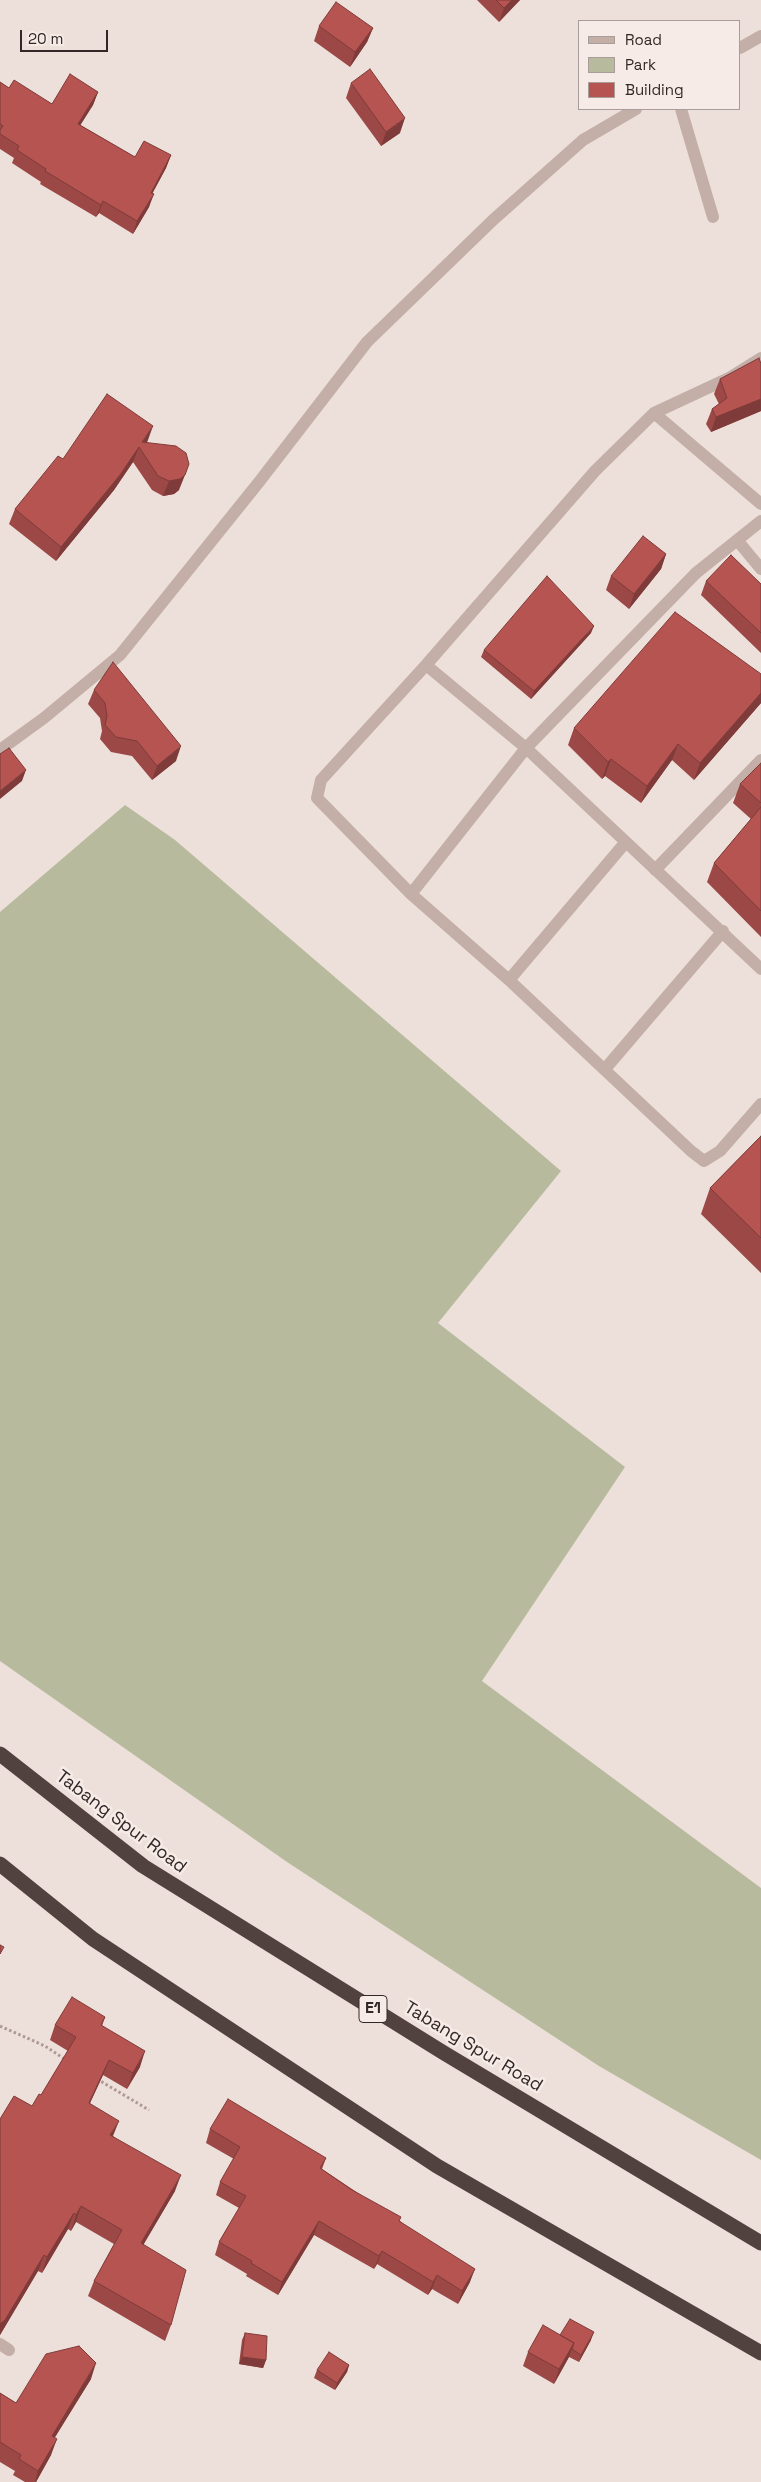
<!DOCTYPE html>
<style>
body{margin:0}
#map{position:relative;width:761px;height:2482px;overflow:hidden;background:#ede0da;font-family:"Space Grotesk",sans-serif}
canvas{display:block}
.legend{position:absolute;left:578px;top:20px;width:162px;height:90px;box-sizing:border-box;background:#f6ebe6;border:1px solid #a89d9a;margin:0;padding:6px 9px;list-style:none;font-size:15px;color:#322827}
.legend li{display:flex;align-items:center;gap:10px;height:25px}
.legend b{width:25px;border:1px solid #a89d9a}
.scale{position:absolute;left:20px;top:30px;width:88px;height:22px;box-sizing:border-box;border:2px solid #322827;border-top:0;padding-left:6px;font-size:15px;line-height:18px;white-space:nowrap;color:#322827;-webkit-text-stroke:4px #f6ebe6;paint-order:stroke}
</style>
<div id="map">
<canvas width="761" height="2482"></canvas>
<ul class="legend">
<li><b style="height:6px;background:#c4afa8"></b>Road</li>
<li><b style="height:14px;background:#b7ba9d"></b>Park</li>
<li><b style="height:14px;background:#b55451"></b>Building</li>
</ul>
<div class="scale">20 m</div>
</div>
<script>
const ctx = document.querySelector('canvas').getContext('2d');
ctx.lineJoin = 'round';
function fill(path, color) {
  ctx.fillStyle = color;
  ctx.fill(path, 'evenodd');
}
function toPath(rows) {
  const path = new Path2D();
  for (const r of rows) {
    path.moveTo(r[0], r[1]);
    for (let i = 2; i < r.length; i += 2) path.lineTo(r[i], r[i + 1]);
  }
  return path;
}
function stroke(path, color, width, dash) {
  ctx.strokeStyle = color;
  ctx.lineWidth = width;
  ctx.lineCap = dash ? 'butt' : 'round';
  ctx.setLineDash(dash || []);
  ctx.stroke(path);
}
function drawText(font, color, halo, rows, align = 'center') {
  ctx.font = font + ' "Space Grotesk",sans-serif';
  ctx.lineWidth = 5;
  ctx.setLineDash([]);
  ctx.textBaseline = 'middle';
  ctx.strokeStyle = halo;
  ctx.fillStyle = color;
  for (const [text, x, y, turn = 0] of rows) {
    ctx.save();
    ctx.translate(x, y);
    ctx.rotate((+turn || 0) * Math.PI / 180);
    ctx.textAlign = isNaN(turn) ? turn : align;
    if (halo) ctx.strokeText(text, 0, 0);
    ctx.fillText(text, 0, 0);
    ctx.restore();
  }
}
fill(toPath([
 [125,805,175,840,561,1171,438,1323,625,1467,482,1681,761,1888,761,2160,599,2066,287,1862,0,1661,0,912]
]), '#b7ba9d');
stroke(toPath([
 [0,2026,45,2046,66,2060],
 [97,2079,149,2110]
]), '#af9993', 3, [2.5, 2.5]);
stroke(toPath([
 [681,109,713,217]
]), '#c4afa8', 12);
stroke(toPath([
 [740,48,761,36],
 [761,358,729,378,654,413,595,471,426,665,321,780,317,798,411,894,509,980,691,1151,704,1161,720,1151,761,1104],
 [654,413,761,504],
 [737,540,761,569],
 [426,665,526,748,761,969],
 [0,750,44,718,120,655,259,482,367,342,493,220,583,140,636,109],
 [655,870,761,760],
 [411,894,526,748,696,573,761,521],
 [509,980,625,843],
 [605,1069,723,931],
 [0,2344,9,2350]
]), '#c4afa8', 12);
stroke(toPath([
 [0,1754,143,1866,444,2053,761,2243],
 [0,1864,93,1939,437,2166,761,2353]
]), '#51413f', 15);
fill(toPath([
 [477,0,520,0,499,22],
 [319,26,373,28,367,42,350,67,314,41],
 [0,82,9,88,52,104,98,92,93,105,80,125,135,157,171,155,166,168,152,194,149,207,133,234,99,213,96,217,40,184,41,182,12,163,14,158,0,149],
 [351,83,400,133,381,146,346,98],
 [761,364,761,411,711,432,706,424,712,409,719,404,714,394,720,379],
 [148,440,147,442,179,490,174,494,163,496,152,490,133,462,114,490,56,561,9,524,15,509,63,459],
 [666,554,661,569,629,609,606,590,611,576],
 [706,581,761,584,761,653,701,595],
 [591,633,531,699,481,657,484,650],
 [761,674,761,703,694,780,672,760,641,803,605,776,602,779,568,745,574,728],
 [94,690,176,761,152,780,132,756,111,752,100,739,102,731,100,718,88,704],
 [761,763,761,937,707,882,714,863,751,819,733,803,740,784],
 [761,1136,761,1273,701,1214,710,1188],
 [105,2017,102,2026,140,2067,127,2089,103,2075,90,2103,113,2136,175,2191,143,2245,171,2325,165,2341,88,2296,94,2281,114,2244,76,2222,71,2231,68,2229,42,2273,38,2271,0,2335,0,2119,32,2106,41,2095,68,2051,50,2040,55,2025],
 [210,2129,326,2158,322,2169,400,2221,470,2282,458,2304,432,2289,428,2295,377,2264,374,2269,314,2235,278,2295,246,2276,247,2274,215,2255,219,2242,239,2208,216,2195,220,2182,234,2159,206,2143],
 [245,2333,266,2360,263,2368,239,2364,242,2340],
 [560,2335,591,2340,579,2362,569,2357,554,2384,523,2366,528,2352],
 [349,2365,347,2372,335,2390,314,2378,317,2370],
 [91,2379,54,2438,51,2455,36,2482,25,2482,13,2475,15,2471,0,2462,0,2393,16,2403]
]), '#9c4846');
fill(toPath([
 [512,0,520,0,499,22,504,8],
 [373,28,367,42,350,67,355,52],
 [98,92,93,105,73,137,78,124],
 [405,118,400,133,381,146,386,132],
 [171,155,166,168,146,205,151,193],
 [154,194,149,207,133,234,137,221],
 [103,201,99,213,96,217,101,205],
 [761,399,761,411,711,432,716,417],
 [153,426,148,440,141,451,142,442],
 [139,447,133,462,114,490,56,561,61,547],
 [185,475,179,490,174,494,163,496,169,481],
 [666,554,661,569,629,609,634,594],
 [594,626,591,633,531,699,534,691],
 [761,693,761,703,694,780,700,763],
 [678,744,672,760,641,803,647,786],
 [181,746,176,761,152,780,157,766],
 [611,759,605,776,602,779,608,762],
 [26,770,22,781,0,799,0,791],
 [145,2051,140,2067,127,2089,133,2073],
 [109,2060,103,2075,83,2118,89,2103],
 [119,2121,113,2136,110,2135],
 [181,2175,175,2191,135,2259,141,2243],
 [81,2206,76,2222,71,2231,76,2215],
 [74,2213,68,2229,42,2273,47,2257],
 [319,2221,314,2235,278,2295,282,2282],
 [382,2251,377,2264,374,2269,379,2256],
 [44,2255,38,2271,0,2335,0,2324],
 [475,2269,470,2282,458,2304,462,2291],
 [437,2275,432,2289,428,2295,433,2282],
 [594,2332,591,2340,579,2362,581,2355],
 [574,2343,569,2357,554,2384,559,2369],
 [242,2357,266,2360,263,2368,239,2364],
 [96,2363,91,2379,46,2452,52,2436],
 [349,2365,347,2372,335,2390,337,2383],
 [57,2439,51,2455,36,2482,35,2482,38,2471]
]), '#7f3b39');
const building = toPath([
 [496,0,512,0,504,8,496,0],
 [336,2,373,28,355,52,319,26,336,2],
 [370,69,405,118,386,132,351,83,370,69],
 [70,74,98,92,78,124,135,157,144,141,171,155,151,193,154,194,137,221,103,201,101,205,45,171,46,169,17,150,19,146,0,134,0,130,3,126,0,124,0,82,9,88,14,80,52,104,70,74],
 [759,358,761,364,761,399,716,417,712,409,727,398,720,379,759,358],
 [107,394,153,426,142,442,176,446,186,453,189,464,185,475,180,479,169,481,158,476,139,447,120,475,61,547,15,509,58,456,63,459,107,394],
 [643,536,666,554,634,594,611,576,643,536],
 [731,555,761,584,761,633,706,581,731,555],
 [547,576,594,626,534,691,484,650,547,576],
 [675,612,761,674,761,693,700,763,678,744,647,786,611,759,608,762,574,728,675,612],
 [113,662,181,746,157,766,137,741,116,737,105,725,107,716,105,703,94,690,113,662],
 [9,748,26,770,0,791,0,754,9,748],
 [761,763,761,803,740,784,761,763],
 [761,807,761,911,714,863,761,807],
 [761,1136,761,1238,710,1188,761,1136],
 [0,1945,4,1947,0,1954,0,1945],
 [72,1997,105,2017,101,2025,145,2051,133,2073,109,2060,89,2103,119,2121,110,2135,181,2175,141,2243,186,2270,171,2325,94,2281,122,2230,81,2206,76,2215,74,2213,47,2257,44,2255,5,2320,0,2324,0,2119,14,2096,32,2106,39,2094,41,2095,76,2037,55,2025,72,1997],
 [228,2099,326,2158,320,2168,352,2190,401,2217,399,2221,475,2269,462,2291,437,2275,433,2282,382,2251,379,2256,319,2221,282,2282,251,2263,252,2261,219,2242,246,2196,220,2182,240,2147,210,2129,228,2099],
 [570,2319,594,2332,581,2355,572,2349,574,2343,560,2335,570,2319],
 [543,2325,574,2343,559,2369,528,2352,543,2325],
 [245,2333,267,2336,266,2360,242,2357,245,2333],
 [79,2346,96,2363,52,2436,57,2439,38,2471,19,2459,21,2455,0,2442,0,2393,16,2403,46,2354,79,2346],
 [329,2352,349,2365,337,2383,317,2370,329,2352]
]);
fill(building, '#b55451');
stroke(building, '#7f3b39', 1);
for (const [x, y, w] of [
 [373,2009,28]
]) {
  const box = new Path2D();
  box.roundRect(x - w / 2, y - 13.5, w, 27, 4);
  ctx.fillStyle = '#f6ebe6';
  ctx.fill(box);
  stroke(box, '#322827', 1);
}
drawText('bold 16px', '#322827', null, [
 ["E1",373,2009]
]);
drawText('18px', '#322827', '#f6ebe6', [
 ["Tabang Spur Road",121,1822,37],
 ["Tabang Spur Road",473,2047,31]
]);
</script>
